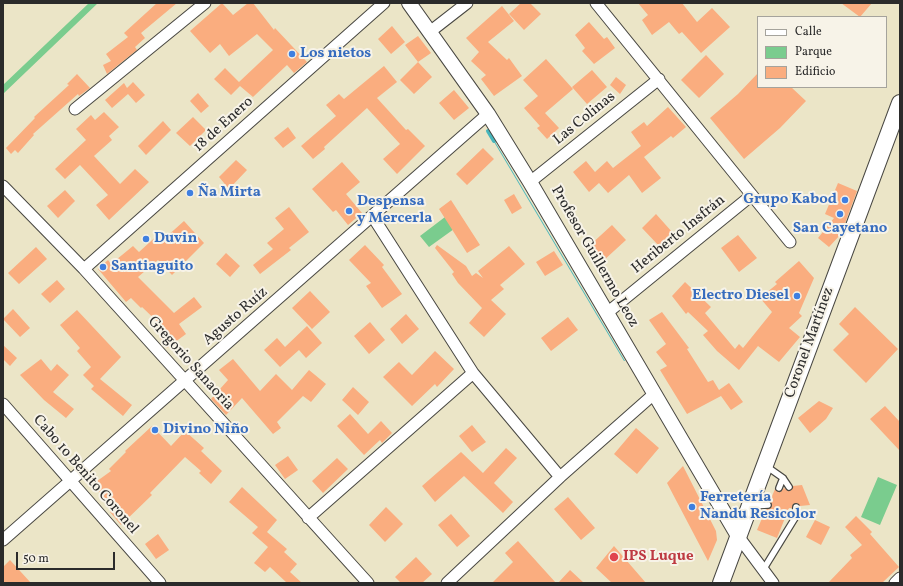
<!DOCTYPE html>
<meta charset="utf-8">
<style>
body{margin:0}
#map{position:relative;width:903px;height:586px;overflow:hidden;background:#ebe5c7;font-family:Vollkorn,serif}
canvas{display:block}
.frame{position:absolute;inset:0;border:4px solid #2b2b2b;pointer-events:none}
.legend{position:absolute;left:757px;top:16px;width:130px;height:72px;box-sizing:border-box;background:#f7f3e8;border:1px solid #a5a39c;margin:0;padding:5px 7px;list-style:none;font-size:12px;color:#2b2b2b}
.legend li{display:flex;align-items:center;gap:8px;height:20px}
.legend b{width:20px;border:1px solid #a5a39c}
.scale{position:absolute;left:16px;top:552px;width:99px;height:18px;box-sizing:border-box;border:2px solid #2b2b2b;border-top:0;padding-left:5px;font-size:12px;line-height:14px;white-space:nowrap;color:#2b2b2b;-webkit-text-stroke:3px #f7f3e8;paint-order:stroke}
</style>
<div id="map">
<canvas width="903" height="586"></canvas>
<div class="frame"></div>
<ul class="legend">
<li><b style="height:5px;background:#fff"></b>Calle</li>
<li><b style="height:11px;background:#7acc8e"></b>Parque</li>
<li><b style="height:11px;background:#faad7f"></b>Edificio</li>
</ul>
<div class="scale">50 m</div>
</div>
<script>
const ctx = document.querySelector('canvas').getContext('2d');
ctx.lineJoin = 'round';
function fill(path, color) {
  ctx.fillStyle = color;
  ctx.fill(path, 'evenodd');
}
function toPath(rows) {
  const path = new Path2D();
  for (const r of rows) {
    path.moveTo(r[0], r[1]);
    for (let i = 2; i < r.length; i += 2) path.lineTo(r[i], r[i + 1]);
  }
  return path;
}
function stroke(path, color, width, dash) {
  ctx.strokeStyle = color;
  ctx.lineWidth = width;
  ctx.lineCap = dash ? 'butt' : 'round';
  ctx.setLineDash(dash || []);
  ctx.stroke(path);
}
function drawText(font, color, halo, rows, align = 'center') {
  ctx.font = font + ' Vollkorn,serif';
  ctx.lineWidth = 4;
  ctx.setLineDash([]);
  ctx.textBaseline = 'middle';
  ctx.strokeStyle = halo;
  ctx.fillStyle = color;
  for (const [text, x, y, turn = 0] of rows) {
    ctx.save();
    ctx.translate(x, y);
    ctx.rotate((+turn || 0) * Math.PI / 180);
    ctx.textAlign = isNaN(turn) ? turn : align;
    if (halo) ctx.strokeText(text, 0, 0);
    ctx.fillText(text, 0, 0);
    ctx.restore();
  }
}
fill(toPath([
 [89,3,98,3,3,94,3,85],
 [445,217,454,229,429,247,420,236],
 [878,477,897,485,880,525,861,517]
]), '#7acc8e');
fill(toPath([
 [487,130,488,130,625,361,624,361]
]), '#47b6bc');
stroke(toPath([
 [488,131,494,141]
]), '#47b6bc', 4);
fill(toPath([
 [157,3,177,3,141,33,145,38,135,47,137,50,107,74,103,65,111,61,106,54,128,37,124,33],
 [222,3,233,15,248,3,253,3,274,30,275,28,307,62,294,73,287,65,253,97,240,86,231,95,214,79,225,68,239,82,273,50,257,34,229,56,220,44,210,53,190,31],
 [521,3,530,3,541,14,524,30,509,14],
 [638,3,682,3,697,22,712,8,730,27,701,53,682,32,679,34,669,22,652,35,642,20,648,15],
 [841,3,872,3,860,17],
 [502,6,514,21,488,42,507,60,509,58,522,76,494,96,481,79,486,75,471,61,479,52,466,38],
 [589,22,604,39,607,37,615,48,594,64,582,51,585,48,575,35],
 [392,26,405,42,391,54,378,39],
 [418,36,431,53,418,62,405,45],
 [706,55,724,74,699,98,681,80],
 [546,59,573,89,545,113,559,128,547,139,537,128,540,126,524,108,538,96,523,80],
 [418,62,432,77,414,94,400,80],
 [384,66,397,82,377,98,406,130,408,129,425,146,397,174,383,159,400,144,367,108,324,147,325,149,313,159,301,146,336,116,326,105,339,94,344,99],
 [592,70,607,87,587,104,572,87],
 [758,73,758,87,791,87,806,101,780,128,744,159,710,118,738,94],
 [77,74,90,88,79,96,78,94,33,134,34,135,18,153,15,150,11,154,6,148,35,118,34,117,69,85,67,84],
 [616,77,626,85,620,94,610,85],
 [133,82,145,95,136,103,128,94,112,108,105,100,124,83,127,88],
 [454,90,469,108,454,120,439,103],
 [198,93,209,106,201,113,190,101],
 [668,107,686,127,673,138,671,136,644,157,661,178,642,193,629,175,608,193,599,183,589,192,573,172,586,161,595,172,607,161,613,168,641,146,631,132,644,122,647,126],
 [104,112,119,127,109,136,112,140,94,156,120,184,135,169,149,182,109,220,96,205,108,195,80,165,65,179,55,169,86,140,76,129,91,115,95,120],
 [193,117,206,130,190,146,176,133],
 [163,121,171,130,146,155,138,146],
 [288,127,296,138,283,148,274,138],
 [483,148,494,159,467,185,456,174],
 [236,160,247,170,229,189,219,177],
 [342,162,360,182,346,194,362,213,348,225,336,210,333,212,312,189],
 [838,183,857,191,841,234,829,247,818,238,834,218,825,214],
 [65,190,75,201,58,218,47,206],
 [514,194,522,208,512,214,504,200],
 [451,200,480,245,467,253,439,209],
 [289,207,309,232,289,248,291,250,260,274,253,265,273,249,267,243,284,229,275,218],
 [656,214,673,233,659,246,642,228],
 [184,221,204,243,172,275,158,260,138,277,174,313,194,297,202,307,179,324,186,334,167,348,160,338,168,332,142,307,141,308,131,298,126,302,98,269,108,260,111,264,133,246,139,252,161,232,165,238],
 [612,225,626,240,603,261,589,246],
 [738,235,757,258,739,272,721,248],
 [365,245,384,265,382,267,402,294,382,308,366,286,371,283,349,260],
 [437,245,466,266,472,276,476,273,483,278,478,271,509,246,525,264,500,285,504,289,491,300,506,314,484,337,469,323,482,308,458,283,452,274,454,272,435,248],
 [36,247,47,259,19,284,8,273],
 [554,251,563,265,545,276,536,262],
 [226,253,240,266,230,277,216,264],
 [799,261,814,278,799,313,802,316,789,328,800,337,779,362,758,346,739,370,717,351,703,335,708,331,688,312,686,314,672,296,685,282,711,307,705,313,735,349,739,344,743,348,772,312,760,298,777,284,775,282],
 [57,280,65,289,50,303,41,294],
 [310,291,330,312,312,329,292,308],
 [855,307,898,349,866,383,833,350,849,334,839,324],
 [13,309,30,328,20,337,3,319],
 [77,310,121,357,100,379,132,405,123,416,91,389,94,386,83,375,91,367,77,351,80,348,60,325],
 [662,312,689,348,687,349,708,382,713,380,719,390,729,383,743,402,731,410,721,396,687,414,660,370,667,366,656,352,666,344,649,320],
 [406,314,419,329,402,344,390,329],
 [568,317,578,330,551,351,541,338],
 [370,322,385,340,369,354,354,336],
 [307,326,322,343,306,358,299,350,280,367,264,350,277,338,285,347],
 [3,345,17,358,10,366,3,359],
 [435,351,454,369,437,387,435,384,412,406,383,377,399,362,412,375],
 [41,359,51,371,57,364,69,375,53,392,74,409,66,418,44,400,20,375],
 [233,359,260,391,276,374,292,390,309,370,326,384,311,402,303,396,277,422,281,428,273,434,242,398,226,415,211,399,228,380,219,370],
 [353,387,369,402,358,415,342,400],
 [819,401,833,408,826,419,810,433,798,418],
 [885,406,900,422,900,451,870,419],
 [350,414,368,434,381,421,392,433,382,443,380,440,364,455,337,426],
 [472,425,486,442,472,452,459,436],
 [152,426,171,446,185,431,204,448,201,451,222,471,211,484,199,473,201,471,185,457,150,493,152,495,121,525,110,512,113,510,93,484,111,471,109,469,126,452,125,451],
 [636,428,659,448,637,474,614,454],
 [506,448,517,458,494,483,513,502,503,513,464,476,435,502,422,486,461,452,483,473],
 [288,456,298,470,285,479,275,465],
 [337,458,348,469,323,493,312,481],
 [683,466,716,531,717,540,708,561,667,483],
 [802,485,810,505,800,506,797,503,793,504,792,508,789,508,777,538,757,530,766,509,772,507,770,501,775,489,780,492,784,488,790,491,793,486],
 [242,487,277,520,267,532,287,549,284,552,297,564,290,572,302,583,287,583,270,567,265,572,254,563,268,547,252,533,258,527,229,502],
 [568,497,595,528,581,540,554,509],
 [386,507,403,524,385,542,369,525],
 [451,514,470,536,457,547,438,525],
 [856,516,872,532,870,534,899,567,882,583,828,583,852,558,850,555,862,545,845,527],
 [815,520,830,527,821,545,806,537],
 [158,534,169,550,156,559,145,544],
 [518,541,556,583,492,583,513,562,505,553],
 [614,546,646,583,612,583,596,568],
 [416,557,432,574,422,583,401,583,395,577],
 [10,560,31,583,3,583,3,567],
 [570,570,584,583,558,583]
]), '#faad7f');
const service = toPath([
 [766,466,783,478,789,487],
 [779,488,783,478],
 [752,506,768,505],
 [763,570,795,518,796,507]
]);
const minor = toPath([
 [596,3,790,242],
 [431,31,467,3],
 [75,109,205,3],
 [530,182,659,79],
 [3,186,84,269,368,583],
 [373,217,473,373,560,477],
 [84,269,384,3],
 [607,313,752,195],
 [3,404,160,583],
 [308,518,473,373],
 [738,536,773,583],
 [3,540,488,114],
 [447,583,560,477,654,394],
 [895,583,900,578]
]);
const tertiary = toPath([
 [409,3,488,114,530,182,738,536]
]);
const secondary = toPath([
 [721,583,900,103]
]);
stroke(service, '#484742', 8);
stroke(minor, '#484742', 13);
stroke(tertiary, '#484742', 16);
stroke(secondary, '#484742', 18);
stroke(service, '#fff', 5.5);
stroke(minor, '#fff', 11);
stroke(tertiary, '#fff', 14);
stroke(secondary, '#fff', 16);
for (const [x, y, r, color] of [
 [292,54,4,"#3f7fe0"],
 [190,193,4,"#3f7fe0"],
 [845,200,4,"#3f7fe0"],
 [349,211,4,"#3f7fe0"],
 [840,214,4,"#3f7fe0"],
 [146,239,4,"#3f7fe0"],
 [103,267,4,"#3f7fe0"],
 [797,296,4,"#3f7fe0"],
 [155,430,4,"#3f7fe0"],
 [692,507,4,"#3f7fe0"],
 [614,557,5,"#e0444e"]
]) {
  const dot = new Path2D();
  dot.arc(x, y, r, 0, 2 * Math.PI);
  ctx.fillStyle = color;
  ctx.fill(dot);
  stroke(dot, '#f7f3e8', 1.5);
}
drawText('bold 15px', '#366cbe', '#f7f3e8', [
 ["Los nietos",300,54],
 ["Ña Mirta",198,193],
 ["Grupo Kabod",837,200,"right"],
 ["Despensa",357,202],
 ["y Mercerla",357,219],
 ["San Cayetano",840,229,"center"],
 ["Duvin",154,239],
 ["Santiaguito",111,267],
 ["Electro Diesel",789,296,"right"],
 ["Divino Niño",163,430],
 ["Ferretería",700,498],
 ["Nandu Resicolor",700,515]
], 'left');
drawText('15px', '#2b2b2b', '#f7f3e8', [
 ["Las Colinas",585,119,-39],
 ["18 de Enero",224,125,-42],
 ["Heriberto Insfrán",679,235,-39],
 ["Profesor Guillermo Leoz",594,257,60],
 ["Agusto Ruíz",236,317,-41],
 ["Coronel Martínez",810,343,-70],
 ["Gregorio Sanaoria",190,364,48],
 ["Cabo 1o Benito Coronel",85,475,49]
]);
drawText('bold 15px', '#be3a42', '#f7f3e8', [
 ["IPS Luque",623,557]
], 'left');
</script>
